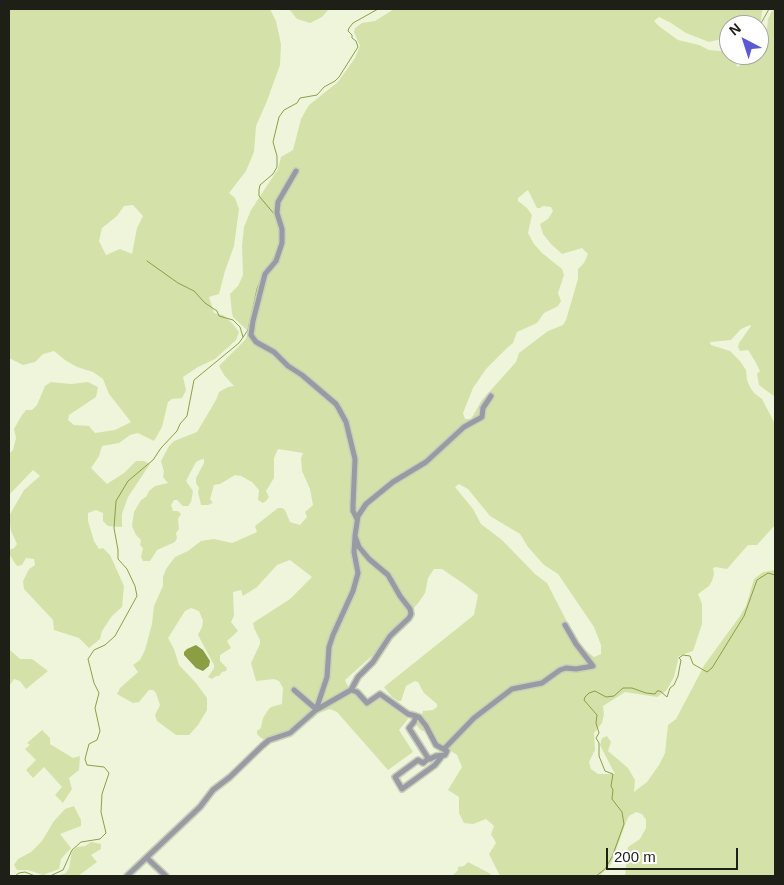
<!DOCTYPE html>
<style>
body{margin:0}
#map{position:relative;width:784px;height:885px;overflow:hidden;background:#eef5db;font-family:Helvetica,sans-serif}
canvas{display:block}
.frame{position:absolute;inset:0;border:10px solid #1e2017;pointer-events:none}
.north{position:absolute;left:719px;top:15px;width:50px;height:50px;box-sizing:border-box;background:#fff;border:1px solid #a5a6a2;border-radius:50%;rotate:320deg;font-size:14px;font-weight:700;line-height:20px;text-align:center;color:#1e2017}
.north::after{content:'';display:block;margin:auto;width:18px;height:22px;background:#5a5bd2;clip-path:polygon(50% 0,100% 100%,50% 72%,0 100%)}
.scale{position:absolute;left:606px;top:848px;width:132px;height:22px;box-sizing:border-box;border:2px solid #1e2017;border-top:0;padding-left:6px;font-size:15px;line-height:18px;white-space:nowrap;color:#1e2017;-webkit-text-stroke:4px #fff;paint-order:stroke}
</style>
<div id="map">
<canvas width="784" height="885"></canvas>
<div class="frame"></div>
<div class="north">N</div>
<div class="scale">200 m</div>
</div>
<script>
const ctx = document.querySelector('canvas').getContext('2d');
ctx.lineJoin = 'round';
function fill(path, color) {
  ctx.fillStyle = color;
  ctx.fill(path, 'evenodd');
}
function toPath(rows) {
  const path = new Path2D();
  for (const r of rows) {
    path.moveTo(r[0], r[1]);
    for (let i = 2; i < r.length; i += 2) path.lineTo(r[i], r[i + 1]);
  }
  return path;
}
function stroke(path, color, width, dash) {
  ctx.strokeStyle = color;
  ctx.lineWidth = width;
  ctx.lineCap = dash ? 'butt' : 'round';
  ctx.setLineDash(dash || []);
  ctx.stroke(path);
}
fill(toPath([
 [9,9,270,9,276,21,281,44,280,65,267,101,256,126,254,152,246,171,229,193,235,198,239,209,234,246,225,271,219,294,209,297,214,313,223,315,232,323,239,332,236,340,215,359,198,367,183,377,186,390,182,398,172,399,168,402,162,427,154,441,138,433,130,435,119,443,102,446,99,456,91,468,107,484,124,473,136,461,144,461,150,464,128,497,122,514,122,527,108,526,103,521,103,513,96,510,88,513,88,521,94,541,99,549,103,548,110,555,124,586,122,607,112,616,102,631,100,639,89,648,79,638,54,630,53,620,24,589,23,581,29,569,35,565,34,559,26,558,22,565,17,566,9,554,9,550,14,548,17,544,11,531,9,516,24,490,40,476,33,470,9,495,9,454,13,450,16,438,14,429,22,415,26,410,32,410,37,405,45,386,51,382,71,384,88,382,98,387,96,397,69,415,68,420,74,425,89,426,95,433,115,430,131,422,109,394,103,379,93,372,77,367,65,360,54,351,43,354,35,362,23,365,9,358],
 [133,205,143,216,137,228,132,254,120,249,106,255,99,241,102,228,117,216,124,206],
 [289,9,329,9,322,17,310,23,297,19],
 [394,9,765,9,762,11,761,20,759,25,729,25,729,37,709,42,686,33,671,23,659,17,654,21,660,27,678,40,699,45,709,50,720,51,729,50,729,55,742,55,736,62,737,67,750,60,755,55,759,55,759,50,767,30,768,19,772,11,775,9,775,397,759,385,757,374,760,371,755,361,748,350,740,351,738,347,739,343,751,326,750,325,741,329,731,340,710,342,711,345,730,351,740,361,746,370,747,380,750,387,754,393,762,399,775,424,775,525,757,545,748,545,727,569,716,567,713,568,714,574,712,581,709,586,698,594,702,604,702,624,693,651,679,656,674,677,666,691,657,697,625,692,603,706,604,714,602,723,594,733,595,750,589,762,591,769,598,774,615,774,600,745,602,738,607,736,611,742,608,751,628,768,635,780,634,792,647,782,659,765,665,753,668,725,676,719,705,664,740,616,746,606,754,579,763,572,775,570,775,876,625,876,628,847,640,839,646,828,646,820,642,814,636,812,629,816,626,822,611,864,600,876,500,876,489,854,496,843,491,834,494,826,486,819,473,824,464,823,459,813,459,797,448,790,462,767,457,755,439,743,432,731,422,731,417,726,416,723,420,721,423,711,433,710,437,707,437,704,424,693,418,682,415,681,406,686,401,701,398,701,392,697,384,687,474,615,478,595,464,584,442,569,434,569,428,578,425,593,419,602,374,654,345,680,351,693,355,695,364,705,368,705,378,697,408,719,399,730,413,752,388,770,337,712,330,709,319,713,291,736,281,740,273,743,261,738,257,734,257,731,261,728,263,718,268,710,271,707,282,704,283,688,279,681,274,679,256,681,251,663,260,644,260,640,254,628,253,623,290,599,312,577,290,560,277,565,257,587,243,596,241,590,233,592,234,616,231,622,238,631,227,641,231,648,220,655,220,661,227,668,226,671,222,672,219,676,216,676,212,679,208,677,214,668,214,665,198,635,202,627,203,621,199,611,191,608,185,611,168,638,174,649,179,665,196,683,207,698,207,710,198,725,189,735,176,735,157,721,155,715,160,705,156,693,153,690,149,690,139,702,133,703,117,694,120,688,138,672,133,665,140,660,145,650,152,624,154,606,163,586,163,577,166,569,175,557,188,551,201,541,214,539,232,543,255,533,257,532,255,526,278,508,282,508,285,510,290,522,300,525,307,517,305,512,313,505,310,489,302,471,301,458,303,453,278,449,274,458,274,478,266,491,269,497,266,501,263,503,258,500,259,490,252,482,241,476,235,475,220,484,214,485,210,499,213,503,208,505,201,505,198,492,199,488,196,483,196,478,204,463,204,459,202,459,196,462,186,481,193,491,191,502,188,506,183,506,177,500,174,500,171,505,173,511,178,511,181,514,178,519,179,529,176,533,177,538,175,542,157,550,150,561,143,561,141,557,143,548,140,545,141,540,136,535,132,526,134,512,141,500,146,497,149,491,155,486,168,483,163,477,164,472,161,461,169,446,174,441,197,432,216,400,219,392,228,387,234,386,224,375,219,366,245,340,249,332,233,317,232,313,230,294,238,286,243,275,242,246,244,227,251,210,278,169,281,157,293,150,301,119,309,105,338,82,355,58,360,46,354,32,355,28,362,23,375,21],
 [528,190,537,208,540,208,543,206,551,207,553,211,548,219,540,224,543,234,551,244,562,254,582,248,588,254,584,263,578,269,578,279,566,320,563,325,548,331,519,353,516,362,482,400,471,419,465,419,463,413,473,388,486,369,507,348,513,343,517,332,537,323,544,313,558,306,561,301,558,293,564,275,562,269,542,253,534,244,528,233,532,215,527,208,518,201,518,198],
 [459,484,468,489,490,516,520,534,528,547,544,565,558,574,594,627,601,645,601,654,594,657,579,645,547,583,535,574,502,540,481,524,473,509,455,487],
 [9,649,20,659,32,659,48,671,26,689,20,681,14,679,9,686],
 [42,730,50,738,50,744,73,758,80,756,79,770,69,778,72,789,63,803,55,795,62,787,44,767,33,778,26,770,36,760,25,749,30,745,27,743],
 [74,806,81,820,81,826,60,834,71,848,61,859,59,869,43,875,28,870,17,870,14,865,18,859,31,852,42,841,54,821,65,809],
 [91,842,101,844,101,849,91,855,97,862,78,876,57,876,66,873,69,868,72,851,77,847,85,846],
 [468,862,489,873,493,876,452,876,458,870,458,867,464,866]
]), '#d4e2a9');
fill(toPath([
 [196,645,203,650,210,661,209,666,203,671,196,668,184,655,184,652,187,649]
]), '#8c9e44');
stroke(toPath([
 [759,27,769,9],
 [280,234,275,215,259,196,259,190,260,185,273,174,277,167,277,156,273,142,279,117,284,110,297,103,300,98,317,95,324,87,335,81,339,77,358,47,356,41,352,38,352,35,348,31,349,28,353,23,378,9],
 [278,247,280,238],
 [147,261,178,283,194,291,205,303,217,311,219,316,233,320,240,327,243,337],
 [270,265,276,253],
 [15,876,19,873,25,872,35,876],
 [50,876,63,870,72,850,81,842,100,839,106,833,101,812,102,794,109,773,104,767,87,765,85,759,89,744,97,740,100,731,95,708,99,693,94,683,88,659,94,650,105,645,115,636,137,596,135,586,127,569,118,559,118,550,114,528,116,501,128,481,153,460,161,448,177,431,180,424,187,416,194,380,239,343,248,330,257,289,262,276],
 [596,876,605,869,612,857,624,824,622,812,612,799,613,790,611,786,613,774,605,771,599,756,599,743,596,738,599,733,596,723,597,715,584,700,585,697,589,693,595,691,606,697,614,696,623,688,632,688,646,693,655,694,657,691,660,691,667,697,670,688,674,685,678,676,681,660,679,658,683,655,690,656,693,664,707,672,712,668,744,616,757,580,768,573,775,575]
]), '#8c9e44', 1);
const street = toPath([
 [296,171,278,202,277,213,282,229,282,243,276,261,265,274,253,321,251,335,256,342,274,352,288,366,302,375,336,404,339,409,346,422,355,459,353,505,353,511,357,519],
 [294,690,316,709],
 [351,690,357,692,367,703,380,694,408,714,416,716,419,717,426,726,436,745,447,751,445,755,436,756,430,759,428,758,409,728,414,722,416,716],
 [316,710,327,677,329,647,333,635,353,591,358,573,354,552,355,537],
 [444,749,474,718,512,689,542,683,560,670,566,668,576,669,593,666,576,644,565,625],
 [429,758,423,763,418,760,395,777,402,789,435,765,442,756],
 [147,858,166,876],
 [127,876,200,807,213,790,230,777,262,746,269,740,290,733,316,710,351,690,358,677,373,662,390,636,409,618,411,614,410,609,400,596,388,575,369,559,359,547,355,536,358,516,366,504,393,482,426,462,464,427,482,417,483,408,491,396]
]);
stroke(street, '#c9cfb8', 8);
stroke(street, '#989aa4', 5);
</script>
